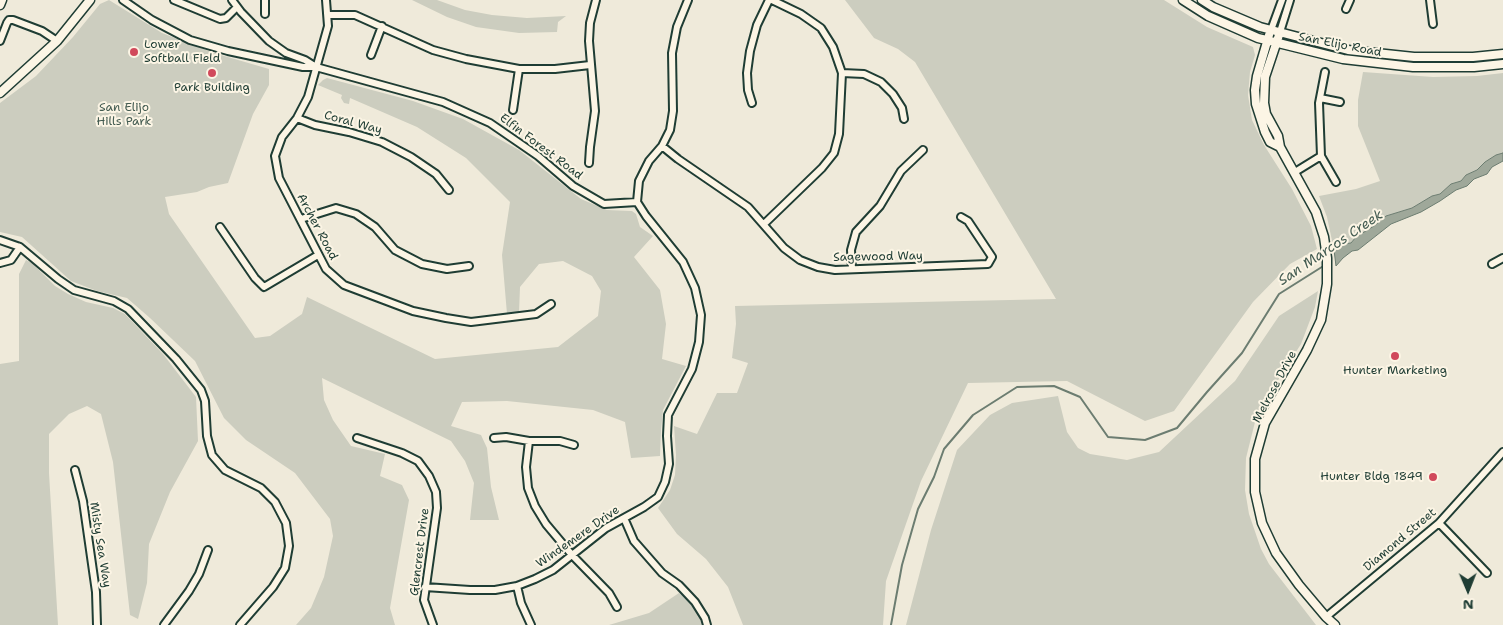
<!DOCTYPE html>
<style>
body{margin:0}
#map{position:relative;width:1503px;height:625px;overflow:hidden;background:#efeada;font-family:"Shantell Sans",sans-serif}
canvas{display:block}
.north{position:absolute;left:1443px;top:565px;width:50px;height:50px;-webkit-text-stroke:4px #fcf5e5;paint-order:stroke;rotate:179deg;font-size:14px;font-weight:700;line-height:20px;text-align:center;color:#1f3d34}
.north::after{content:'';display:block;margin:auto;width:18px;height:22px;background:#1f3d34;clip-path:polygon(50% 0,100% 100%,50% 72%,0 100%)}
</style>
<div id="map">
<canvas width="1503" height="625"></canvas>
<div class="north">N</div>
</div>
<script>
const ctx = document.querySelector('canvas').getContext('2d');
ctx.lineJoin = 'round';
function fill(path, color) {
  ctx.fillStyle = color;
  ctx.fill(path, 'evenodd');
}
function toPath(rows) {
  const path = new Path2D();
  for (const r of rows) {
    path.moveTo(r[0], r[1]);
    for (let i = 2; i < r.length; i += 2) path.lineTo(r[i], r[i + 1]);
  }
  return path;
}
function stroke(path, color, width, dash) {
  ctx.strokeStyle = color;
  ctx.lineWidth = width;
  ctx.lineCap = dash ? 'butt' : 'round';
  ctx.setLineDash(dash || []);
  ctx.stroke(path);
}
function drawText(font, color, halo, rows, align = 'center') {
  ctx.font = font + ' "Shantell Sans",sans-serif';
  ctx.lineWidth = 4;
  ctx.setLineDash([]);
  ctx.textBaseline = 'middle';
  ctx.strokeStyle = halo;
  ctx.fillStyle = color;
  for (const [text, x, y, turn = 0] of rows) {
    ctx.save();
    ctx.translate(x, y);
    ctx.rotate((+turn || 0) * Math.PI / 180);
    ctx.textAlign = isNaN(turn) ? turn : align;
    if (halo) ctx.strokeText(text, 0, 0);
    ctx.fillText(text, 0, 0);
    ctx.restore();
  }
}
fill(toPath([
 [109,0,162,33,214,53,269,69,269,85,253,114,228,183,209,187,197,192,165,197,169,214,255,338,270,336,302,314,307,297,435,359,558,347,598,316,601,291,592,276,563,261,539,264,520,287,519,313,507,314,502,255,510,202,466,158,417,127,350,98,349,104,344,103,341,98,342,95,318,85,323,80,327,78,413,101,463,119,519,150,581,199,607,210,632,211,636,214,640,227,653,236,634,257,660,290,666,324,662,359,686,366,663,410,661,430,660,456,631,458,625,422,593,410,507,401,462,402,451,426,481,435,487,448,491,487,499,520,470,520,474,483,465,461,451,441,322,378,324,400,333,420,351,446,385,454,380,476,402,485,409,500,390,608,395,625,296,625,311,608,324,577,333,536,330,519,295,473,246,440,224,418,195,361,150,318,127,298,97,291,71,281,22,237,0,232,0,103,36,76,73,37,100,4],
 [412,0,437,0,465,10,492,15,527,18,566,16,558,22,557,32,519,33,476,27,447,17],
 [845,0,1164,0,1207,27,1253,47,1255,55,1250,72,1248,95,1252,120,1264,145,1292,189,1311,226,1317,249,1290,264,1253,302,1174,411,1145,421,1067,381,968,383,921,481,886,581,883,625,743,625,728,587,706,559,677,534,658,508,670,490,675,475,676,455,674,426,697,434,717,393,737,393,748,363,732,358,736,324,735,306,1056,299,915,62,898,49,874,38],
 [1363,72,1433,77,1477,76,1503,73,1503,153,1496,155,1485,162,1477,170,1466,175,1461,181,1451,184,1440,194,1432,196,1412,208,1386,216,1374,226,1356,237,1351,243,1343,244,1334,250,1327,217,1319,196,1356,189,1380,181,1358,126,1358,100],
 [26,260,32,263,55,286,68,294,86,302,113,308,125,314,163,354,196,397,198,441,170,492,149,544,147,583,138,619,130,615,113,462,101,414,87,406,69,414,49,434,49,473,58,625,0,625,0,364,19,361,19,274],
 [1318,291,1315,307,1301,344,1275,385,1255,422,1246,458,1245,490,1249,514,1261,549,1269,564,1316,625,906,625,931,530,957,450,990,415,1012,403,1058,396,1067,432,1078,448,1090,454,1127,460,1159,452,1235,381,1279,316],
 [679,593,690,602,699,615,703,625,609,625,649,613]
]), '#cccdbf');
const water = toPath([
 [1503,153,1503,161,1492,167,1487,174,1474,179,1467,186,1456,190,1440,201,1421,212,1391,224,1358,250,1352,251,1343,258,1336,266,1334,250,1343,244,1351,243,1356,237,1374,226,1386,216,1412,208,1432,196,1440,194,1451,184,1461,181,1466,175,1477,170,1485,162,1496,155,1503,153]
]);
fill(water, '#9fa89a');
stroke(water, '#6c7d71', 1);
stroke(toPath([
 [891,625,902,565,918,509,934,477,944,449,973,415,1017,387,1054,386,1080,397,1108,437,1145,440,1177,428,1207,392,1242,353,1279,294,1325,265]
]), '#6c7d71', 2);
const minor = toPath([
 [123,0,152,20,190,40,228,51,303,67,316,67,443,102,490,123,538,156,573,186,604,204,637,202],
 [174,0,220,19,226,18,237,7],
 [232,0,241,12,269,41,286,53,305,60,316,67],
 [265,0,265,14],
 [326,0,328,26,308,97,297,118,282,137,275,156,279,178,326,269,344,285,413,311,446,318,471,322,536,314,551,304],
 [1430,0,1433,24],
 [1346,9,1350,0],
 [328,15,355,15,433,50,466,59,519,69,555,69,590,65],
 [1271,30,1282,0],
 [1280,32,1290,0],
 [0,41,7,23,9,20,13,20,42,31,57,41],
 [371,55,382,26],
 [1325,72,1319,103,1321,156,1336,182],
 [842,73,864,74,881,82,893,94,902,108,904,119],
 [1320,98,1340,102],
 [752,103,748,90,747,73,750,51,757,25,769,0],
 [513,110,519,69],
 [297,118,315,125,349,132,382,142,411,157,436,174,449,190],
 [662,146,678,159,748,207,784,248,800,260,818,267,835,270,988,264,992,257,968,221,961,217],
 [589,163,590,147,595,111,589,41,590,23,596,0],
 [1295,172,1321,156],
 [637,202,639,181,649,161,662,146,670,130,673,111,672,53,677,27,688,0],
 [301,219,336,208,356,214,375,227,395,250,422,264,447,269,469,266],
 [764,224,822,168,834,153,839,134,842,73,833,47,821,28,801,14,772,0],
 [220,227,255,278,264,287,318,255],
 [0,240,20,247,58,279,74,290,114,301,128,309,176,359,201,390,205,401,207,436,212,455,225,470,261,488,275,502,286,523,289,546,285,568,273,587,240,625],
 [0,263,11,260,20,247],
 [1492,264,1503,258],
 [852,269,851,250,856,232,880,206,901,171,923,150],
 [357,438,402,453,418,461,429,476,436,492,437,508,424,600,433,625],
 [494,438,506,437,529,441,560,441,574,445],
 [529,441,526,467,528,488,535,506,546,524,572,555,609,593,617,607],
 [75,470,83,501,96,592,97,625],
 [624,518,634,541,662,573,679,585,695,602,705,618,707,625],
 [1439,523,1487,573],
 [517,586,521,603,531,625],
 [425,587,470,590,495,590,517,586,535,579,553,570,606,528,644,507,658,497,665,482,669,464,667,436,668,415,692,369,699,342,701,315,695,288,683,262,646,216,637,202],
 [1326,617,1439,523,1503,452],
 [164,625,189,591,199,574,208,550]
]);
const major = toPath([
 [1183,0,1208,16,1258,38,1343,59,1413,67,1474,67,1503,64],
 [1202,0,1213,7,1260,27,1348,50,1414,57,1473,57,1503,54],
 [0,5,2,0],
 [1280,32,1265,77,1264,103,1266,114,1278,136,1280,147,1316,212,1324,237,1327,258,1327,284,1321,320,1307,350,1265,423,1255,459,1255,492,1262,523,1276,553,1299,585,1326,617,1335,625],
 [1269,35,1257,76,1255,90,1256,104,1265,132,1270,142,1280,147],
 [0,93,57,41,90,0]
]);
stroke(minor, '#1f3d34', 10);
stroke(major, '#1f3d34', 11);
stroke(minor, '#fcf5e5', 6);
stroke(major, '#fcf5e5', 8);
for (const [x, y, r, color] of [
 [134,52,5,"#d1495b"],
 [212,73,5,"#d1495b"],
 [1395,356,5,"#d1495b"],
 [1433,477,5,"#d1495b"]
]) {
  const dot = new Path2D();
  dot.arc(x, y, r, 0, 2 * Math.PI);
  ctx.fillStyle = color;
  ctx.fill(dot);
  stroke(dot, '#fcf5e5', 2);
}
drawText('12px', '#1f3d34', '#fcf5e5', [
 ["Lower",144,45,"left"],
 ["Softball Field",144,59,"left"],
 ["Park Building",212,88],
 ["Hunter Marketing",1395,371],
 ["Hunter Bldg 1849",1423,477,"right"]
]);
drawText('12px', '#1f3d34', '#fcf5e5', [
 ["San Elijo Road",1340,45,11],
 ["Coral Way",353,123,15],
 ["Elfin Forest Road",541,147,37],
 ["Archer Road",317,227,62],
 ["Sagewood Way",878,257,-1],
 ["Melrose Drive",1275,387,-62],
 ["Windemere Drive",578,537,-35],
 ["Diamond Street",1400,540,-40],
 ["Misty Sea Way",100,545,81],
 ["Glencrest Drive",420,552,-83]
]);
drawText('12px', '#425a50', '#fcf5e5', [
 ["San Elijo",124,108],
 ["Hills Park",124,122]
]);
drawText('italic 14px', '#455d53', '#fcf5e5', [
 ["San Marcos Creek",1331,248,-34]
]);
</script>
